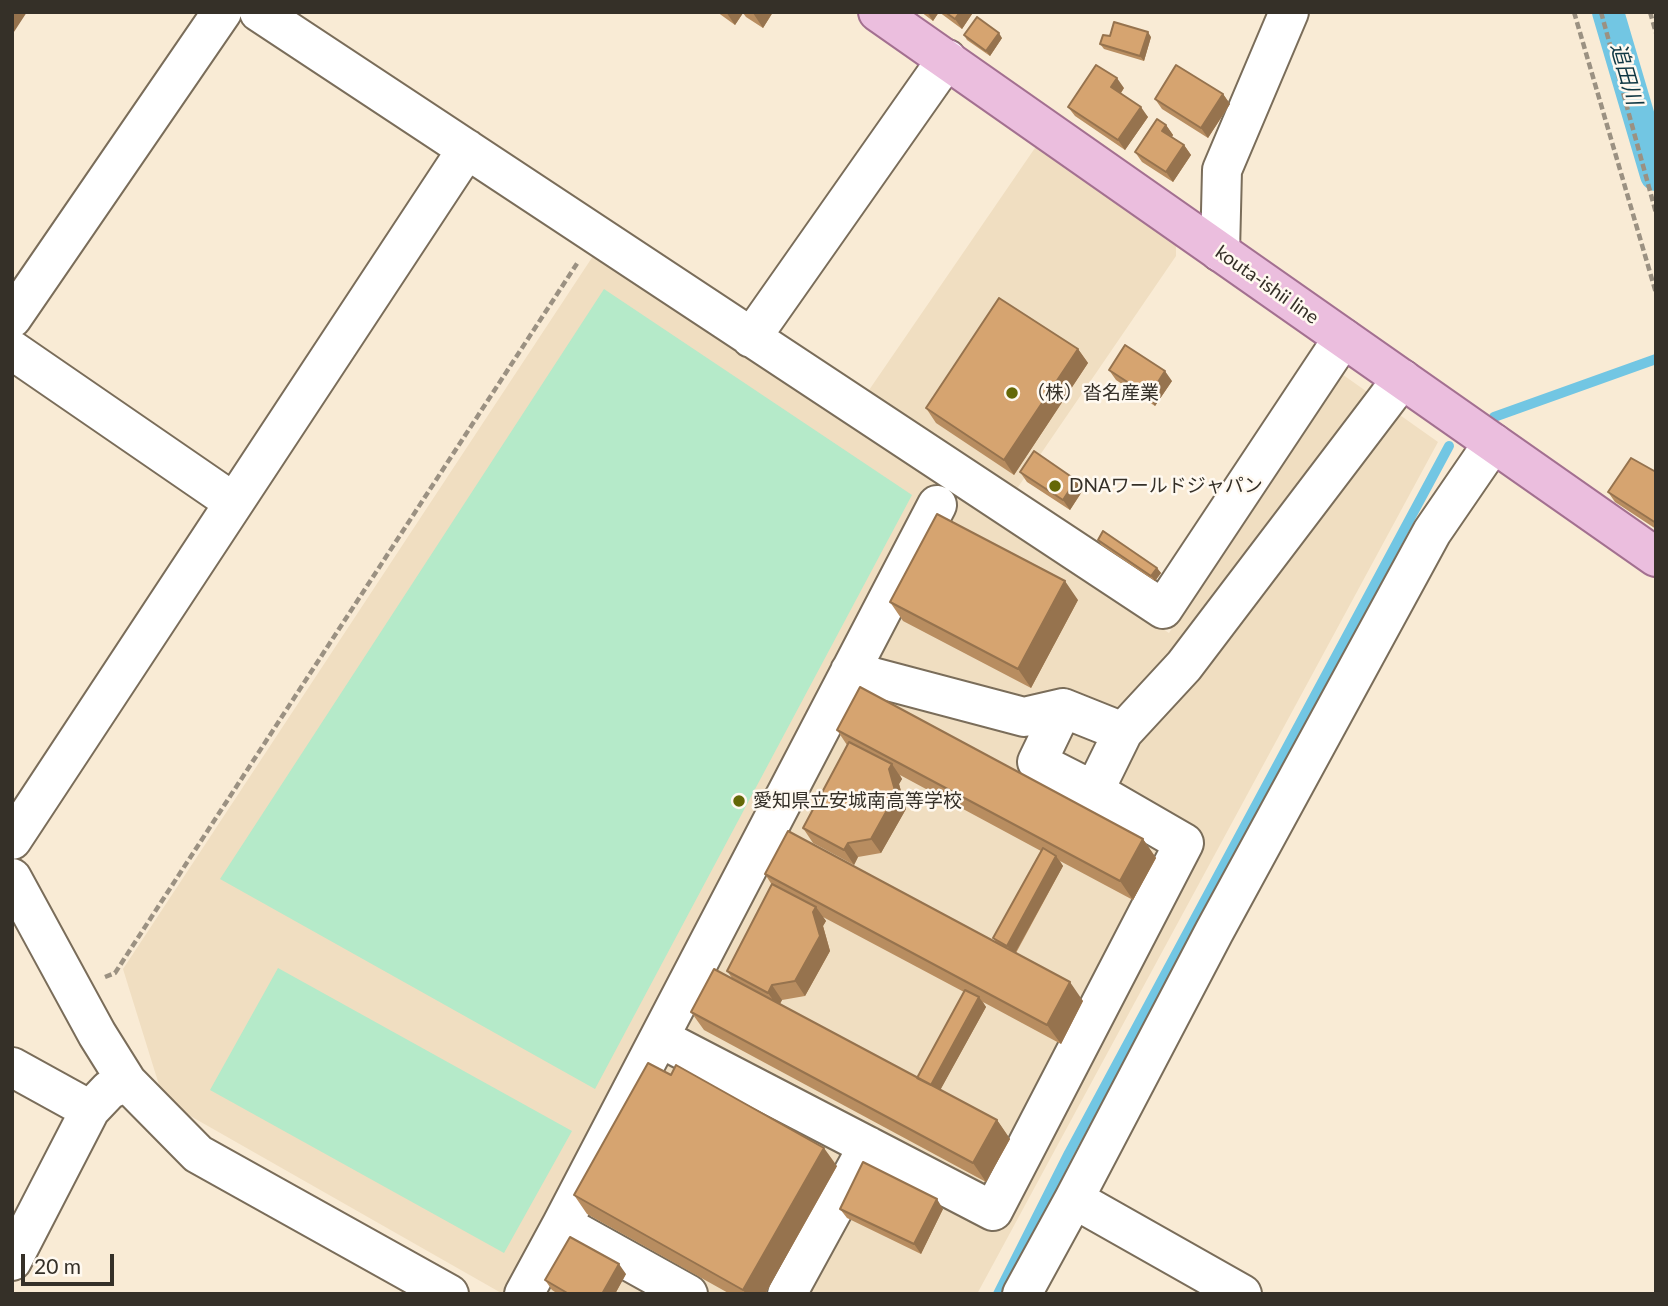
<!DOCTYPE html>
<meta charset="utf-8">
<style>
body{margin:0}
#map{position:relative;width:1668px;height:1306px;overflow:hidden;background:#f9ebd5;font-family:Lato,sans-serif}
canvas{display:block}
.frame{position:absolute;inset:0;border:14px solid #353028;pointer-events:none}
.scale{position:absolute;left:21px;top:1254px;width:93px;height:32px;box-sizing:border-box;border:4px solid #353028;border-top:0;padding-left:9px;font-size:21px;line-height:24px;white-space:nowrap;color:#353028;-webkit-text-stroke:5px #fff9f0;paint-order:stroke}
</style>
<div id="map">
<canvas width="1668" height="1306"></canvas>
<div class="frame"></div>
<div class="scale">20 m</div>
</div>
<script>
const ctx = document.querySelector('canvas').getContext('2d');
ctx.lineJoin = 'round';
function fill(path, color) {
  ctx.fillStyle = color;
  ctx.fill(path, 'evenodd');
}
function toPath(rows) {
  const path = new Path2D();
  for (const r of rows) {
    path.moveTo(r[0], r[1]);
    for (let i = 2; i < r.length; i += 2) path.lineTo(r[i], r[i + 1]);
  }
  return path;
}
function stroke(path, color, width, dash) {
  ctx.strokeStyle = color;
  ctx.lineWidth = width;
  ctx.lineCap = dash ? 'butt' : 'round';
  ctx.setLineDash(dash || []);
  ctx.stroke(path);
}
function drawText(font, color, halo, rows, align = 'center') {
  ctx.font = font + ' Lato,"Noto Sans JP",sans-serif';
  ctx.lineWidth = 5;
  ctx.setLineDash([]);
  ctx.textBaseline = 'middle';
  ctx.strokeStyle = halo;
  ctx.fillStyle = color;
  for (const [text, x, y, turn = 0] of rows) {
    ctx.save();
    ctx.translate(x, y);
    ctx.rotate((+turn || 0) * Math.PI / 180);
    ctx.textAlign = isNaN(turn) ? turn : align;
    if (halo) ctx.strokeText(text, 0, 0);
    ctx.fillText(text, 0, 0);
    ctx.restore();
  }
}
fill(toPath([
 [1037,145,1176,243,1176,256,1014,493,867,393],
 [595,253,1169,633,1339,372,1438,442,977,1294,503,1294,164,1101,123,969]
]), '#f0dec1');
fill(toPath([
 [604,289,912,495,595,1089,220,879],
 [278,968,572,1131,504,1253,210,1090]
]), '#b5eac9');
stroke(toPath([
 [1494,417,1656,359],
 [998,1294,1069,1153,1449,446]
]), '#72c6e3', 10);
stroke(toPath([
 [1608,12,1656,175]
]), '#72c6e3', 32);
const minor = toPath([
 [259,12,1163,609,1343,338],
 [1220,252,1222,170,1289,12],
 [12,318,222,12],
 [751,338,947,59],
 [12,350,233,502],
 [850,671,1024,717,1063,708,1123,732,1184,666,1402,379],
 [1063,708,1037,762,1094,791,1123,732],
 [12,840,467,149],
 [12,878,97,1034,127,1082,198,1154,449,1294],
 [660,1038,993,1211,1184,843,1094,791],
 [12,1067,90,1110],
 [1074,1199,1242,1294],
 [562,1224,688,1294],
 [12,1261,90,1110,109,1090,127,1082],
 [524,1294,562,1224,937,505],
 [787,1294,868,1146],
 [1022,1294,1074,1199,1214,932,1432,532,1493,443]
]);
const major = toPath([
 [878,12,1656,557]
]);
stroke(minor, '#7a6d5a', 42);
stroke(major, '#a37090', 42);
stroke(toPath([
 [1574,12,1656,293],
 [1601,12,1656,213],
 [1650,12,1656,33],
 [105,977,115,973,578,262]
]), '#9b9182', 4.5, [7, 3.5]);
stroke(minor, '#fff', 38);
stroke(major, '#ebbede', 38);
fill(toPath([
 [717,12,773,12,763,28,746,17,743,13,735,25],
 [921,12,970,12,972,14,962,29,939,12,933,21],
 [964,35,1002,38,990,56,967,40],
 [1151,37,1144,61,1104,49,1100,44],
 [1124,88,1121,93,1148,117,1125,150,1075,116,1068,107],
 [1223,94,1230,104,1208,138,1162,109,1155,99],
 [1166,125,1173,135,1172,137,1184,145,1191,155,1173,182,1142,162,1135,152],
 [1078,349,1088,363,1014,475,936,423,926,408],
 [1109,370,1172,381,1155,406,1116,380],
 [1020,472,1083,490,1070,510,1027,482],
 [1656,472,1656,529,1615,502,1608,492],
 [1098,540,1157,568,1161,573,1155,581,1101,545],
 [1078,600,1031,688,903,621,890,602],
 [837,730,1143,839,1156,858,1133,900,1060,861,1063,866,1016,953,1083,1001,1061,1044,983,1002,986,1007,940,1090,997,1120,1010,1139,986,1182,704,1030,691,1012,732,978,727,971,772,885,765,874,997,943,993,938,1041,851,900,775,902,779,899,784,906,809,881,853,858,857,854,865,813,843,803,828,847,745],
 [823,917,964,992,917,1078,780,1004,782,1000,805,996,830,951,823,926,826,921],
 [837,1166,765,1294,730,1294,587,1214,574,1195],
 [840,1209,943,1209,921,1254,847,1218],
 [626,1274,615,1294,558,1294,552,1290,545,1280]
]), '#b88d60');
fill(toPath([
 [14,12,27,12,12,35,12,15],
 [726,12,743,12,743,13,735,25],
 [754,12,773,12,763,28,753,13],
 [927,12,939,12,933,21],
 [960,12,970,12,972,14,962,29,955,19],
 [1148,32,1151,37,1144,61,1140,56],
 [999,33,1002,38,990,56,986,51],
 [1117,78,1124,88,1118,97,1111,87],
 [1223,94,1230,104,1208,138,1201,128],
 [1141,107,1148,117,1125,150,1118,140],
 [1166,125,1173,135,1169,141,1162,131],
 [1184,145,1191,155,1173,182,1166,172],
 [1078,349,1088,363,1014,475,1004,460],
 [1165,371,1172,381,1155,406,1149,396],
 [1076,480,1083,490,1070,510,1063,500],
 [1157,568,1161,573,1155,581,1151,576],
 [1065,581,1078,600,1031,688,1018,669],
 [892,764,902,779,899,784,906,809,881,853,871,839,889,769],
 [1143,839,1156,858,1133,900,1120,881],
 [848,843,858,857,854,865,844,850],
 [1056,856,1063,866,1014,955,1007,946],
 [816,907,826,921,823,926,830,951,805,996,795,981,813,912],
 [1070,982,1083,1001,1061,1044,1047,1025],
 [772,985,782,1000,778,1007,768,993],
 [979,997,986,1007,937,1096,930,1087],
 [997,1120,1010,1139,986,1182,973,1163],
 [824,1148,837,1166,765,1294,746,1294,743,1290],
 [937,1199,943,1209,921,1254,914,1244],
 [619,1264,626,1274,615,1294,602,1294]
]), '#96734e');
const building = toPath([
 [945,12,960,12,955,19,945,12],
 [977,17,999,33,986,51,964,35,977,17],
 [1114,22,1148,32,1140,56,1100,44,1103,35,1110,36,1114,22],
 [1096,65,1117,78,1111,87,1141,107,1118,140,1068,107,1096,65],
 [1176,65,1223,94,1201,128,1155,99,1176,65],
 [1157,119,1166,125,1162,131,1184,145,1166,172,1135,152,1157,119],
 [999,298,1078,349,1004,460,926,408,999,298],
 [1125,345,1165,371,1149,396,1109,370,1125,345],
 [1034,451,1076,480,1063,500,1020,472,1034,451],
 [1631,458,1656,472,1656,523,1608,492,1631,458],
 [937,514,1065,581,1018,669,890,602,937,514],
 [1103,531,1157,568,1151,576,1098,540,1103,531],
 [860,687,1143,839,1120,881,837,730,860,687],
 [849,742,892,764,889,769,896,794,871,839,848,843,844,850,803,828,849,742],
 [788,831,1070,982,1047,1025,765,874,788,831],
 [1043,848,1056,856,1007,946,993,938,1043,848],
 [772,884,816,907,813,912,820,936,795,981,772,985,768,993,727,971,772,884],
 [714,969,997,1120,973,1163,691,1012,714,969],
 [965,990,979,997,931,1085,917,1078,965,990],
 [648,1063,671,1075,676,1065,824,1148,743,1290,574,1195,648,1063],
 [863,1162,937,1199,914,1244,840,1209,863,1162],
 [570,1237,619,1264,602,1294,569,1294,545,1280,570,1237]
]);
fill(building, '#d6a470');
stroke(building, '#96734e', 2);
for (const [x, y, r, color] of [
 [1012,393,7,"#646806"],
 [1055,486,7,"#646806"],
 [739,801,7,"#646806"]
]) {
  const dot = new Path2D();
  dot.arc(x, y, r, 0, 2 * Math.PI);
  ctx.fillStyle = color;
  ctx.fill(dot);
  stroke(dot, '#fff9f0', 2.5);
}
drawText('19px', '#353028', '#fff9f0', [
 ["kouta-ishii line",1267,285,35]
]);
drawText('19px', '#353028', '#fff9f0', [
 ["（株）沓名産業",1026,393],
 ["DNAワールドジャパン",1069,486],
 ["愛知県立安城南高等学校",753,801]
], 'left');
drawText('italic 21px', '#103844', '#fff9f0', [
 ["追田川",1626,74,74]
]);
</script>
